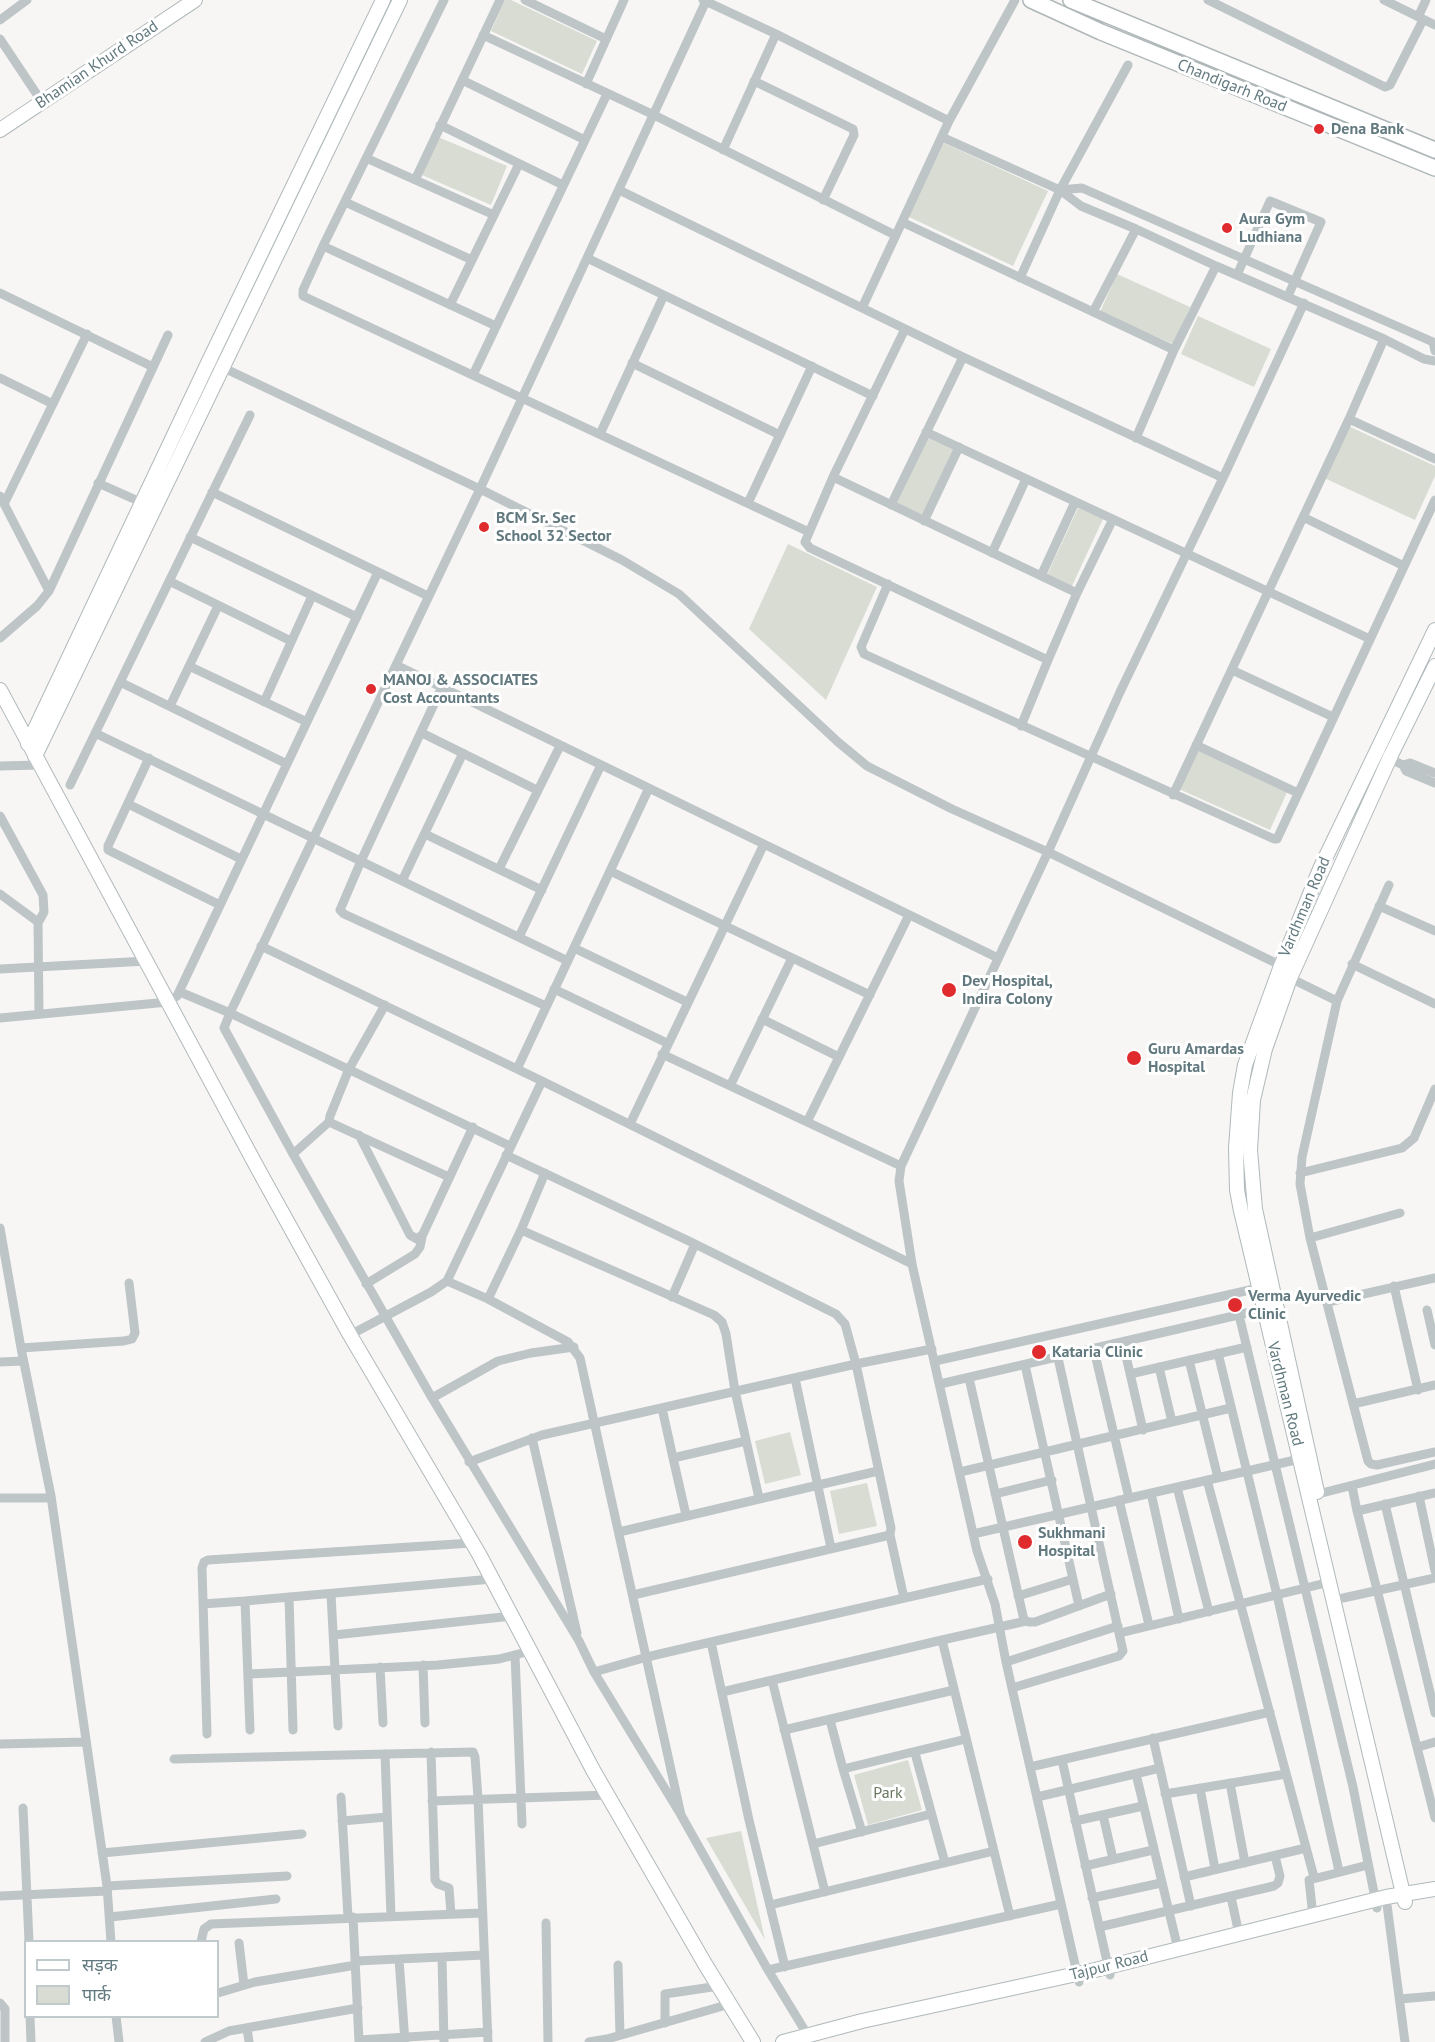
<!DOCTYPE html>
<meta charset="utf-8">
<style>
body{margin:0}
#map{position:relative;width:1435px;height:2042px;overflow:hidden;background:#f7f6f4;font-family:"PT Sans","Noto Sans Devanagari",sans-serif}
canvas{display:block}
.legend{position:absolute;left:24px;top:1940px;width:195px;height:78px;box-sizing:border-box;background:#fff;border:2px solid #c0cacc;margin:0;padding:8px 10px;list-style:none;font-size:18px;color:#627a7f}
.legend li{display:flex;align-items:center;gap:12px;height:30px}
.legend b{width:30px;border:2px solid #c0cacc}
</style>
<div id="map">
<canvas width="1435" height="2042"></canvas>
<ul class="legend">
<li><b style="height:8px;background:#fff"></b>सड़क</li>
<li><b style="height:16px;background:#d8dcd3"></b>पार्क</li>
</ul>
</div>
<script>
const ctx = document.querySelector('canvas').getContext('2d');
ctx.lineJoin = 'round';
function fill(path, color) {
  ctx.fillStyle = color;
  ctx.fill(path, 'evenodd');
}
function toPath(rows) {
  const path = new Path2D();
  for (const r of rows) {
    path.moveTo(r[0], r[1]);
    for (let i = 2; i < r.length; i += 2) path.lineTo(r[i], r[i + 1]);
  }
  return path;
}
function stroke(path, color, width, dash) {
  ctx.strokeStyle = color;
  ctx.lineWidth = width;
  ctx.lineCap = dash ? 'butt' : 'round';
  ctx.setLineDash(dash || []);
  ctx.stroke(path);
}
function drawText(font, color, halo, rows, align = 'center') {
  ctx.font = font + ' "PT Sans",sans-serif';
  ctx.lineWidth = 6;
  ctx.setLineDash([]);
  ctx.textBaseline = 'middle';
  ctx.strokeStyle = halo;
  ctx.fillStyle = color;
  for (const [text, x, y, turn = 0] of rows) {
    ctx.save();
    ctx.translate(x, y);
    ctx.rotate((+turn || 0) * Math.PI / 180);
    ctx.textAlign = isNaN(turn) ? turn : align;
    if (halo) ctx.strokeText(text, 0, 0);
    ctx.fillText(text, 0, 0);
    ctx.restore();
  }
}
fill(toPath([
 [505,0,511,0,597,41,582,74,491,31],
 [438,137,507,166,491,205,422,175],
 [944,143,1048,191,1013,266,909,217],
 [1117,274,1190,307,1173,344,1100,312],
 [1198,316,1271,349,1254,387,1181,354],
 [1346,425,1435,466,1435,476,1415,520,1322,477],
 [928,438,953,449,923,515,897,503],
 [1078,508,1103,519,1072,586,1047,575],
 [788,544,877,587,826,700,749,629],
 [1198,747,1289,788,1270,830,1179,789],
 [790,1432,801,1475,765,1484,755,1441],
 [867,1483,877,1526,839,1534,830,1491],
 [908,1760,922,1810,868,1825,854,1775],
 [741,1831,765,1940,706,1838]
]), '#d8dcd3');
const secondary = toPath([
 [0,130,195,0],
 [0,690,258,1169,350,1335,479,1554,593,1770,705,1964,753,2042],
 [28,744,209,361,383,0],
 [35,756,400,0],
 [1317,1492,1255,1209,1250,1150,1253,1100,1265,1049,1290,978,1391,755,1435,666],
 [1405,1902,1241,1211,1237,1190,1236,1148,1240,1093,1245,1065,1281,966,1320,869,1435,630],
 [783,2042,862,2021,1095,1970,1386,1897,1435,1889]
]);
const primary = toPath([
 [1031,0,1101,32,1435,168],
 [1071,0,1435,150]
]);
stroke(secondary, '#b0b9bb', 16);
stroke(primary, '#afb7b9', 18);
stroke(toPath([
 [444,0,323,246,303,290,303,296,809,532],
 [525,0,606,39],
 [703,0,776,34,949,121],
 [1208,0,1385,87,1390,85,1423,20],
 [1384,0,1435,25],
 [1418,17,1426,0],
 [0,20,27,0],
 [483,35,654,115,895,235],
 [0,39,42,102],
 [462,80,585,140],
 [754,81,853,129,854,135,823,200],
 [586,84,624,0],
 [440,125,563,185],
 [942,137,1060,190,1081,206,1136,229,1216,266,1384,339,1424,359,1435,361],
 [723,150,776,34],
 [366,158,494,215],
 [415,180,500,0],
 [619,190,963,357,1223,478],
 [1060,190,1082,188,1433,342,1435,351],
 [345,202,472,260],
 [902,222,1174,350],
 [323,246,496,326],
 [587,258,873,396],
 [1237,275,1270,201,1321,222,1288,296],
 [1020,278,1060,190,1128,65],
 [0,293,153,367],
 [450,305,519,164],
 [862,308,949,121,1015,0],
 [1093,312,1136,229],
 [905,329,833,477,805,542,810,548,1048,660,1021,726],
 [209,361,480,489,622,560,679,594,838,742,867,766,952,809,1048,852,1286,968],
 [632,363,780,435],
 [473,375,607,94],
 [0,378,53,404],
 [1349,419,1435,459],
 [926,432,1370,639],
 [600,434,664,295],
 [1136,438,1174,350,1216,266],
 [833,477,1077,593],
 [98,483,145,504],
 [212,492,428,596],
 [0,496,49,591,168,335],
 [748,503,812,366],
 [4,504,87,334],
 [891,505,963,357],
 [1303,517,1404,566],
 [924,521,959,447],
 [190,537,357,617],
 [992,553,1026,479],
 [1041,576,1075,502],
 [169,581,291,641],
 [888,584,861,647,864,654,1274,839,1277,839,1435,500],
 [0,638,37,606,49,591],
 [1048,660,1077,593,1113,519],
 [396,665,998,958],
 [189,666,307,722],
 [1232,670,1333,717],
 [120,682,287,764],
 [442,687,361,861,340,910,344,914,546,1006],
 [264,702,312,596],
 [170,706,218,606],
 [95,733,568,961],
 [422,733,537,790],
 [1196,745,1298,793],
 [1386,757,1403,765,1406,771,1435,783],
 [149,758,108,846,108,850,220,905],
 [1403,765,1410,763,1435,773],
 [0,766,40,765],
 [70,785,250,415],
 [1173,795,1349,419,1384,339],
 [128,804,241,859],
 [0,816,43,895,44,912,38,923],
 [425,834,542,890],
 [499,869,560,746],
 [610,871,870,995],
 [402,881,463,753],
 [1389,885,1337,1001,1302,1157,1300,1184,1310,1238,1368,1461,1371,1464,1377,1465,1435,1452],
 [0,894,38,922,39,1014],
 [1379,906,1435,931],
 [519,937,601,765],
 [261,946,542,1081,912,1264],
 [574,948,687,1002],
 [1352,964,1435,1004],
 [0,969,147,961],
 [1290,978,1337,1001],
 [554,989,667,1043],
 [180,992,230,1013,510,1146],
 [385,1005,349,1069,330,1116,329,1122,449,1177],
 [0,1018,168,1002,177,996,378,572],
 [762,1019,839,1057],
 [662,1054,901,1166],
 [517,1069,649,788],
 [730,1086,792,958],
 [807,1122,909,915],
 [630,1124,764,844],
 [359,1135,410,1235,417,1239,423,1234,473,1127],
 [293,1154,329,1122],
 [506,1155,691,1242,836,1314,845,1324,856,1364,932,1349],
 [1300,1173,1402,1148,1414,1138,1435,1089],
 [0,1228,21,1348,51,1496,107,1886,111,1942],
 [521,1230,545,1173],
 [1310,1238,1400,1213],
 [447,1281,488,1299,568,1342,580,1358,681,1815,768,1970,807,2034],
 [366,1284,415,1254,420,1247,422,1237],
 [1394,1286,1418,1390],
 [672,1297,695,1244],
 [488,1299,521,1230,714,1315,722,1322,726,1334,735,1391,759,1498],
 [1328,1302,1435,1278],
 [1427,1310,1435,1345],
 [1239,1315,1353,1787,1377,1908],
 [350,1335,431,1292,447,1281,542,1081],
 [1123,1343,1143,1430],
 [21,1348,124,1341,132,1339,135,1333,129,1283],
 [1094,1350,1129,1498],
 [1218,1353,1277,1595,1339,1871],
 [1189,1360,1218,1478],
 [935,1361,1263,1287],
 [0,1362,23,1361],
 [1025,1365,1079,1606],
 [1159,1367,1172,1422],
 [1130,1374,1247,1347],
 [795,1378,831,1548],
 [969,1378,1024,1620,1029,1622,1035,1622,1111,1594],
 [940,1384,1264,1309],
 [432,1398,498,1361,531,1353,574,1347],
 [1353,1404,1435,1385],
 [662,1408,673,1458],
 [532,1438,577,1633],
 [469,1462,542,1435,856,1364,891,1528,890,1535,633,1595],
 [960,1472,1231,1408],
 [1207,1480,1314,1877],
 [1352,1486,1357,1511],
 [1177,1487,1209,1612],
 [1151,1493,1179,1619],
 [1435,1493,1357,1511,1435,1818],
 [995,1494,1052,1480],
 [1318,1494,1435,1464],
 [1419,1496,1435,1571],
 [0,1498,51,1498],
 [1119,1500,1149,1625],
 [1385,1504,1435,1713],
 [686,1515,673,1458,746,1441],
 [619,1532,878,1471],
 [973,1534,1304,1458],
 [890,1535,904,1598],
 [331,1594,338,1726],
 [1018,1596,1073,1579],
 [289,1597,293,1730],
 [1343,1598,1435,1578],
 [203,1604,245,1601],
 [1120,1633,1330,1582],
 [334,1635,512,1616],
 [942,1640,1026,1621],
 [515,1655,522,1824],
 [1006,1662,1118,1626],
 [423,1665,425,1723],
 [380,1667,383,1723],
 [594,1672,647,1657,711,1642],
 [249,1674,438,1665,499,1659,530,1651],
 [772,1680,825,1892],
 [1012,1688,1119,1656,1123,1651,1058,1358],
 [722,1692,942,1640,1010,1916],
 [830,1720,843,1769],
 [250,1730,245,1601,492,1579],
 [784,1730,954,1690],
 [207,1734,202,1568,204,1562,208,1560,472,1543],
 [1153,1738,1191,1906],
 [0,1744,86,1742],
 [1418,1747,1435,1742],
 [431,1752,435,1880,438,1884,449,1888,451,1914],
 [915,1753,945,1863],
 [385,1754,391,1916],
 [174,1759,473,1752,475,1757,478,1798,488,2042],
 [1062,1760,1110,1975],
 [1030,1767,1270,1712],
 [1136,1774,1178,1949],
 [1230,1783,1245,1863],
 [1200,1788,1215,1869],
 [1165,1794,1286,1774],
 [341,1797,348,1917],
 [1037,1797,1160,1768],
 [432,1801,608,1795],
 [23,1808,29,1942],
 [681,1815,594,1672,579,1641,432,1398,293,1154,224,1028,230,1013,480,489,706,1],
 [1103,1815,1113,1859],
 [342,1821,387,1817],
 [1075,1821,1143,1806],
 [862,1832,843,1769,966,1739],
 [813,1844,931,1814],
 [102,1853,302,1834],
 [1085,1866,1153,1850],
 [1184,1877,1306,1848],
 [107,1886,287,1876],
 [0,1896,107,1891],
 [1231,1897,1239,1934],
 [1386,1897,1405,2042],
 [1092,1898,1161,1883],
 [770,1905,994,1851],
 [1313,1916,1309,1880,1368,1865],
 [110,1917,276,1899],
 [353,1917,359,2042],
 [546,1923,548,2042],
 [1099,1927,1274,1886,1278,1883,1280,1876,1275,1856],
 [201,1942,204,1929,211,1924,482,1913],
 [239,1943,244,1985],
 [442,1957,484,1955],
 [399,1959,405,2042],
 [356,1961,442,1957,444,2042],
 [618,1965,620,2035],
 [785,1967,749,1820,711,1642,988,1579],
 [768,1970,1061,1904],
 [1079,1982,1006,1662,995,1604,977,1551,912,1264,899,1181,901,1166,1048,852,1120,692,1223,478,1304,303],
 [218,1993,255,1982,356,1965],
 [1400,1999,1435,1996],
 [0,2003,5,2009,5,2042],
 [30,2016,31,2042],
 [116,2016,119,2042],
 [665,2023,665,1994,719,1986],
 [247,2028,249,2042],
 [359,2040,488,2032],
 [205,2042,229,2031,358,2008],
 [589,2042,607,2039,730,2004]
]), '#bec5c7', 9);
stroke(secondary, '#fff', 14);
stroke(primary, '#fff', 15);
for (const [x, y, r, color] of [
 [1319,129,6,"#e02b2e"],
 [1227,228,6,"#e02b2e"],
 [484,527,6,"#e02b2e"],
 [371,689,6,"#e02b2e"],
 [949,990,8,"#e02b2e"],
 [1134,1058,8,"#e02b2e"],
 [1235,1305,8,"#e02b2e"],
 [1039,1352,8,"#e02b2e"],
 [1025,1542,8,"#e02b2e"]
]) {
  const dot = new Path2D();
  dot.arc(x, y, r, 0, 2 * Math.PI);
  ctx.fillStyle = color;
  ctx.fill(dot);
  stroke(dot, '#fff', 2);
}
drawText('16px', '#627a7f', '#fff', [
 ["Bhamian Khurd Road",97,65,-34],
 ["Chandigarh Road",1232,86,22],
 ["Vardhman Road",1305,907,-67],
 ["Vardhman Road",1285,1394,76],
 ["Tajpur Road",1109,1966,-14]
]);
drawText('bold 16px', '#627a7f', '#fff', [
 ["Dena Bank",1331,129],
 ["Aura Gym",1239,219],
 ["Ludhiana",1239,237],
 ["BCM Sr. Sec",496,518],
 ["School 32 Sector",496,536],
 ["MANOJ & ASSOCIATES",383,680],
 ["Cost Accountants",383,698],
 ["Dev Hospital,",962,981],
 ["Indira Colony",962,999],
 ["Guru Amardas",1148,1049],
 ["Hospital",1148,1067],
 ["Verma Ayurvedic",1248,1296],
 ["Clinic",1248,1314],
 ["Kataria Clinic",1052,1352],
 ["Sukhmani",1038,1533],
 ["Hospital",1038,1551]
], 'left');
drawText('16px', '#6a7761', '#fff', [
 ["Park",888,1793]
]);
</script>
